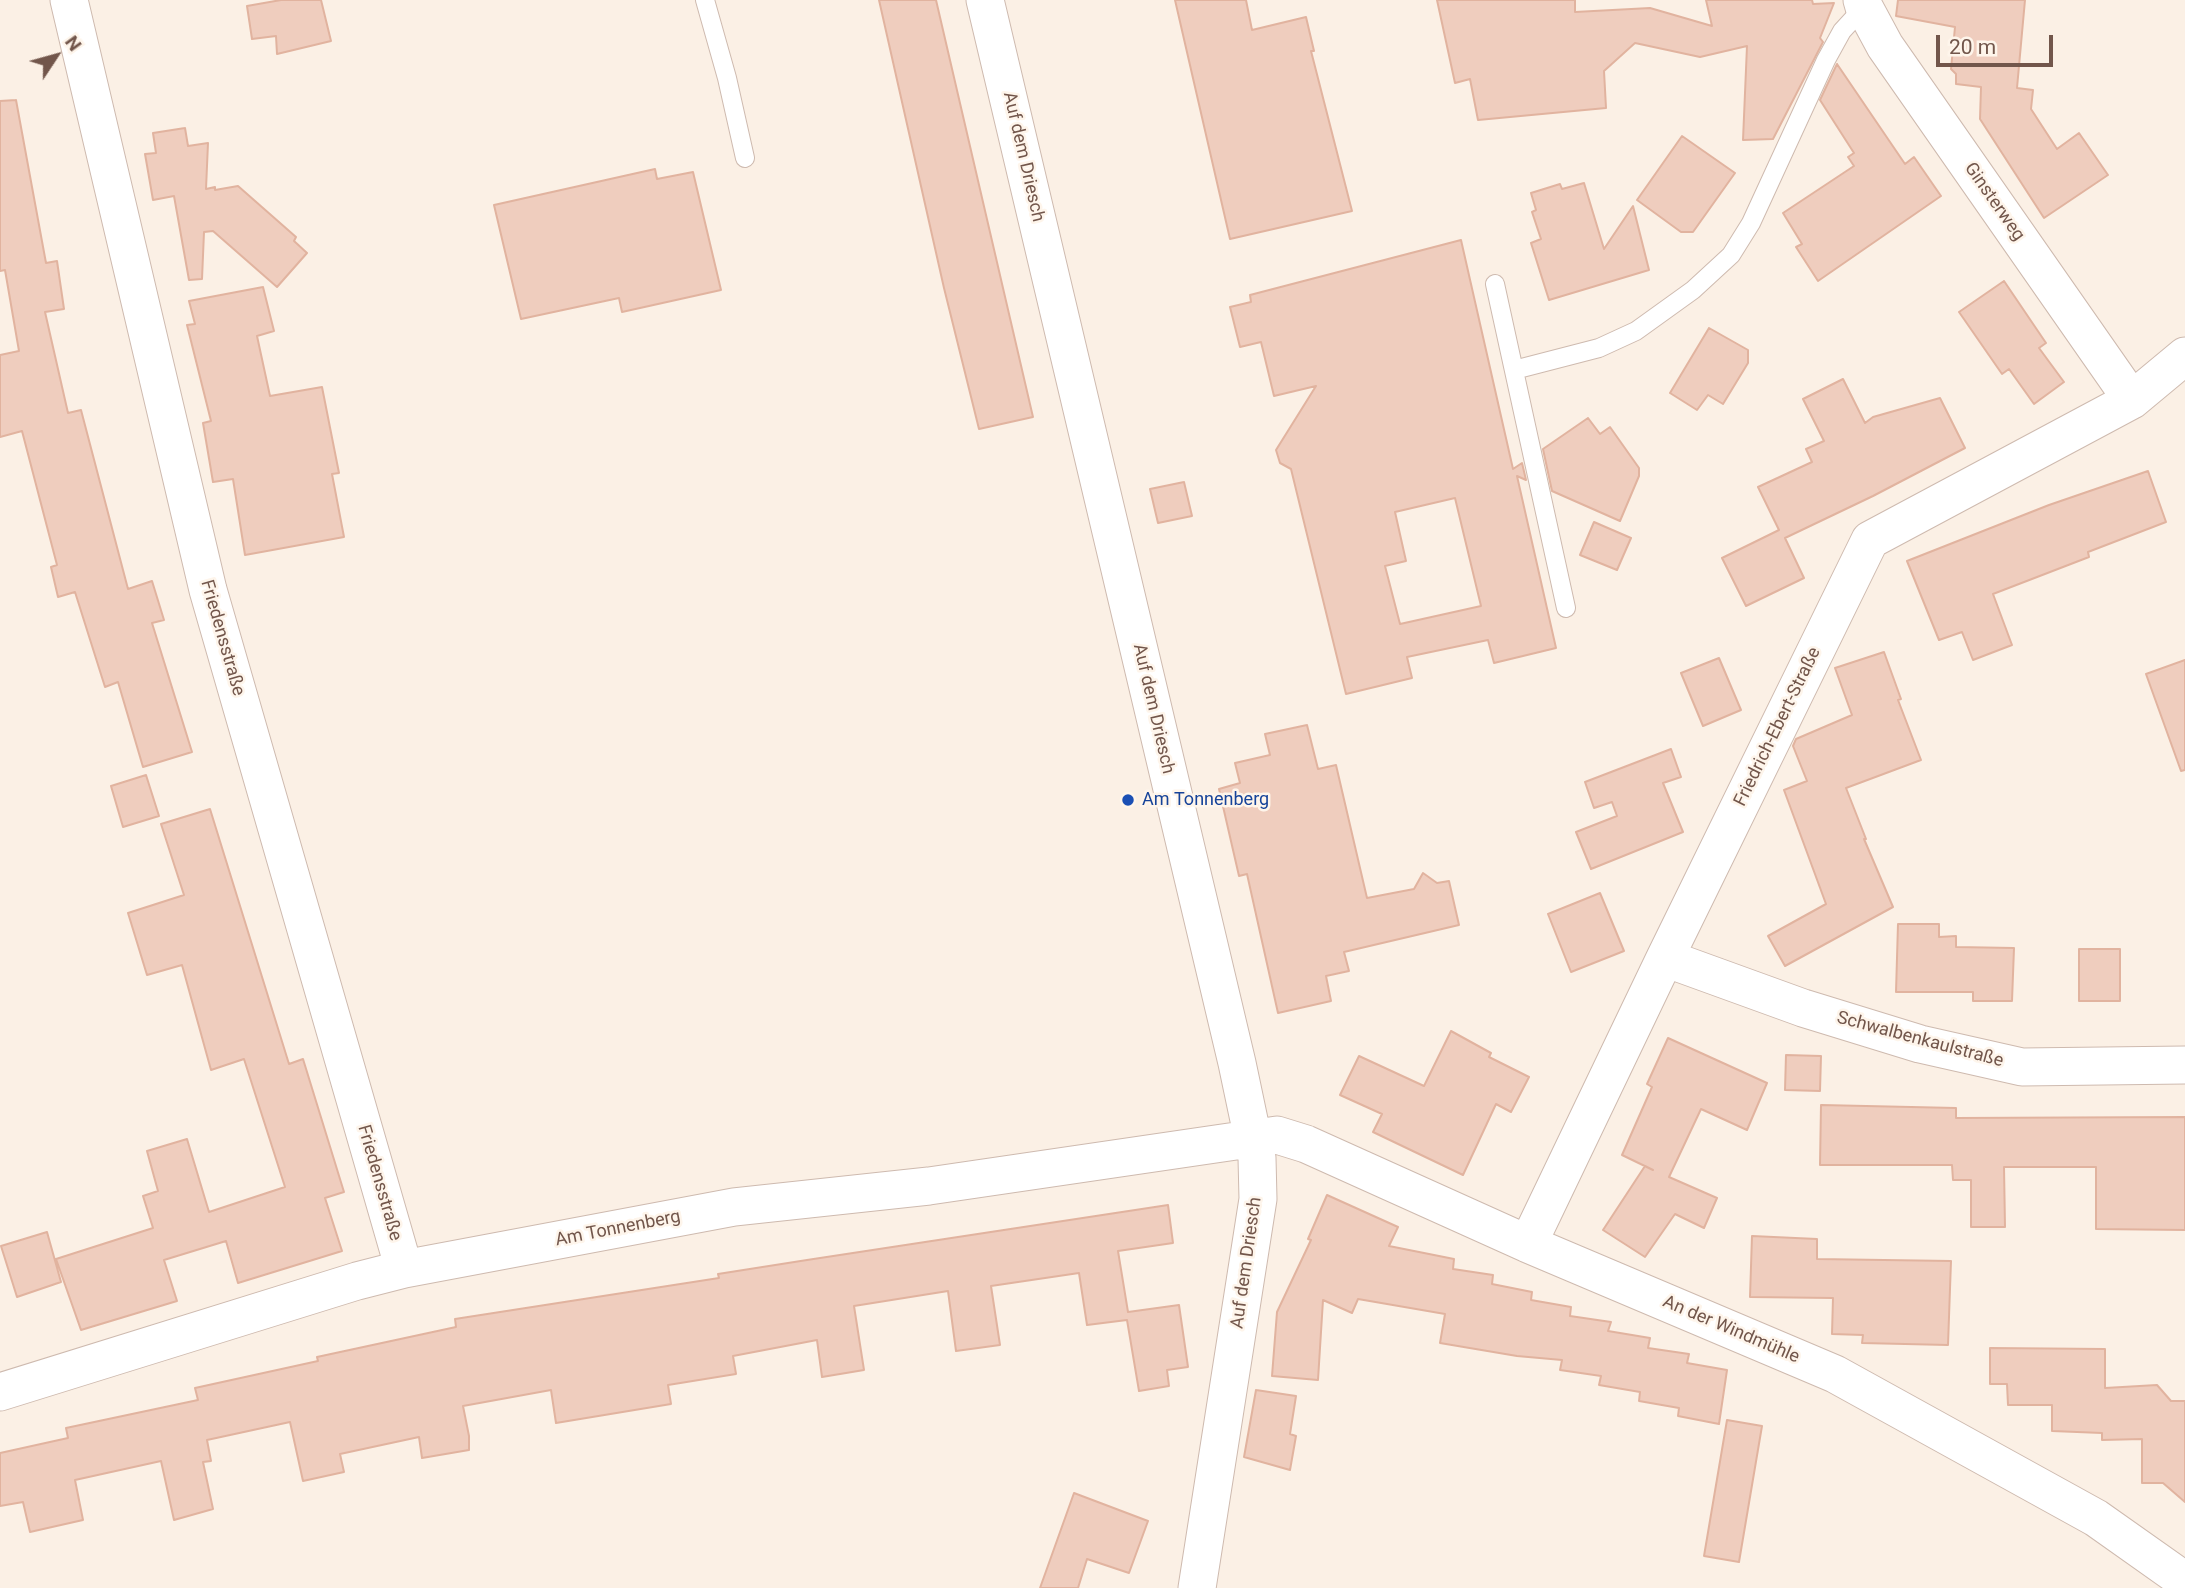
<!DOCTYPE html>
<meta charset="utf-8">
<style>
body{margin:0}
#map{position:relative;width:2185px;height:1588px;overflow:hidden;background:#fbf0e5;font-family:Roboto,sans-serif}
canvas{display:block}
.north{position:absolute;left:21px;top:21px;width:70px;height:70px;-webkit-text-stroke:5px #fef5eb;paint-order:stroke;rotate:54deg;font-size:19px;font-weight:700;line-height:28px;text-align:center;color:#72564b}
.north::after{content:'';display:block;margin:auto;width:24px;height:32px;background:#72564b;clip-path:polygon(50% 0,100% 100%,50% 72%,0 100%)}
.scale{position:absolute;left:1936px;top:35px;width:117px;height:32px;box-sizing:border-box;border:4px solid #72564b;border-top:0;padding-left:9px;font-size:21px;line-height:24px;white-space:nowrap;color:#72564b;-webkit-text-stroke:5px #fef5eb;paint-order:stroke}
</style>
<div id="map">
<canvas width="2185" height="1588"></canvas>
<div class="north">N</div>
<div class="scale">20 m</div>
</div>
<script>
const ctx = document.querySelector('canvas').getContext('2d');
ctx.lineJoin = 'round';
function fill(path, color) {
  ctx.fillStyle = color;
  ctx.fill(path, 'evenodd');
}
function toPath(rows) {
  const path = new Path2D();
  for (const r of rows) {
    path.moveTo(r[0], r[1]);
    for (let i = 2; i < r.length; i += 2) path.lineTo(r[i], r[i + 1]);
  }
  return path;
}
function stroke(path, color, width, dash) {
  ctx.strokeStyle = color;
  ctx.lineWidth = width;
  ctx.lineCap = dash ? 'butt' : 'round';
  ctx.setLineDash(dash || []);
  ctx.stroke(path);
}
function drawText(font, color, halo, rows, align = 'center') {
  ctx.font = font + ' Roboto,sans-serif';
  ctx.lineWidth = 5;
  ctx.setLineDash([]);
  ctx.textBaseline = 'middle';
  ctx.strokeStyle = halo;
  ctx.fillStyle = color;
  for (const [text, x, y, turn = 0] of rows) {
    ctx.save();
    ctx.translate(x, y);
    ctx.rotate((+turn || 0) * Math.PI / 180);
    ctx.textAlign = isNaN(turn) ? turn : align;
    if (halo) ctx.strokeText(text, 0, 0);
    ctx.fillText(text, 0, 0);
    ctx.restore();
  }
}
const building = toPath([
 [281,0,321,0,331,41,277,54,276,36,252,39,247,6,281,0],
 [879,0,936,0,1033,417,979,429,944,288,879,0],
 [1175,0,1246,0,1252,30,1306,17,1314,51,1311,51,1352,211,1230,239,1175,0],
 [1437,0,1575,0,1575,12,1650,8,1712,26,1706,0,1812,0,1813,4,1834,3,1820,38,1823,42,1773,139,1743,140,1747,46,1700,57,1635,43,1604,71,1606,108,1478,120,1470,79,1455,83,1437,0],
 [1898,0,2025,0,2017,88,2033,90,2031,109,2057,149,2079,133,2108,175,2044,218,1980,119,1981,87,1956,84,1956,74,1951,69,1955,27,1896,16,1898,0],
 [1837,64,1905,164,1914,157,1941,196,1818,281,1796,247,1802,244,1783,213,1854,166,1848,157,1854,153,1820,100,1837,64],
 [16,100,46,263,57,261,64,309,45,312,68,413,81,410,128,589,152,581,164,620,152,623,192,752,143,767,118,682,105,687,75,592,58,597,51,567,57,565,22,431,0,437,0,355,19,351,5,270,0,271,0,101,16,100],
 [185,128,188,146,208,143,206,189,215,187,215,190,238,186,296,237,294,241,307,253,277,287,213,231,204,232,202,279,189,280,174,196,153,200,145,154,156,153,153,133,185,128],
 [1682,136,1735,173,1693,232,1681,232,1637,200,1682,136],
 [655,169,657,179,693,172,721,290,622,312,619,298,521,319,494,205,655,169],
 [1584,183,1604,249,1633,206,1649,270,1549,300,1531,243,1541,239,1532,212,1536,210,1531,193,1560,184,1562,189,1584,183],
 [1461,240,1513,469,1522,463,1526,480,1517,476,1556,648,1494,663,1488,640,1407,657,1412,678,1346,694,1291,469,1280,463,1276,450,1316,386,1274,396,1261,342,1240,347,1230,307,1251,302,1250,295,1461,240],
 [1455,498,1481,606,1400,624,1385,566,1406,561,1395,512,1455,498],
 [2004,281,2046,343,2039,348,2064,382,2034,404,2009,369,2002,374,1959,312,2004,281],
 [263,287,274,331,257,336,270,396,322,387,339,473,332,474,344,537,245,555,233,479,213,482,203,423,211,421,187,325,195,324,189,301,263,287],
 [1709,328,1748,350,1748,363,1723,404,1708,395,1697,410,1670,393,1709,328],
 [1843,379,1865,423,1873,417,1940,398,1965,448,1873,496,1785,538,1804,578,1746,606,1722,558,1779,530,1758,487,1812,462,1806,449,1824,441,1803,399,1843,379],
 [1588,418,1600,434,1610,427,1639,468,1639,476,1620,521,1552,491,1543,449,1588,418],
 [2148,471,2166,522,2088,552,2089,557,1993,594,2012,645,1973,660,1962,632,1939,640,1907,561,2049,505,2148,471],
 [1184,482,1192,516,1158,523,1150,489,1184,482],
 [1594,522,1631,538,1617,570,1580,555,1594,522],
 [1884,652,1901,699,1898,700,1921,760,1846,788,1866,839,1864,839,1893,907,1785,966,1768,936,1826,904,1784,790,1807,781,1793,746,1796,739,1852,715,1835,668,1884,652],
 [1719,658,1741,710,1703,726,1681,673,1719,658],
 [2185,660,2185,770,2181,771,2146,674,2185,660],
 [1307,725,1318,769,1336,765,1367,898,1414,889,1423,873,1437,883,1449,881,1459,925,1344,952,1349,971,1326,976,1331,1001,1278,1013,1247,874,1239,876,1219,789,1240,783,1235,763,1270,755,1265,734,1307,725],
 [1671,749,1681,777,1663,783,1683,832,1591,869,1576,832,1617,816,1612,802,1594,808,1585,782,1671,749],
 [146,775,159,816,123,827,111,786,146,775],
 [210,809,289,1064,303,1059,344,1192,325,1198,342,1251,238,1283,226,1241,164,1260,177,1301,81,1330,56,1259,153,1228,143,1196,158,1191,147,1151,187,1139,209,1212,285,1187,244,1059,211,1070,182,965,147,975,128,913,184,895,161,824,210,809],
 [1600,893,1624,951,1571,972,1548,914,1600,893],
 [1898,924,1939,924,1939,937,1956,936,1956,947,2014,948,2012,1001,1973,1001,1973,992,1896,992,1898,924],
 [2079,949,2120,949,2120,1001,2079,1001,2079,949],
 [1451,1031,1491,1053,1489,1057,1529,1077,1511,1112,1496,1104,1463,1175,1373,1132,1382,1114,1340,1095,1359,1056,1424,1086,1451,1031],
 [1668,1038,1767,1083,1747,1130,1701,1109,1669,1177,1717,1198,1704,1228,1675,1214,1645,1257,1603,1230,1645,1166,1653,1170,1622,1155,1652,1087,1647,1084,1668,1038],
 [1786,1055,1821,1056,1820,1091,1785,1090,1786,1055],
 [1821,1105,1956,1108,1956,1118,2185,1117,2185,1230,2096,1229,2096,1167,2004,1167,2005,1227,1971,1227,1971,1180,1953,1180,1952,1165,1820,1165,1821,1105],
 [1327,1195,1398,1227,1389,1246,1454,1259,1453,1269,1493,1275,1492,1284,1532,1292,1531,1300,1571,1307,1570,1316,1611,1322,1608,1331,1650,1338,1648,1348,1689,1354,1687,1363,1727,1370,1719,1424,1678,1416,1679,1408,1639,1401,1640,1392,1599,1385,1601,1376,1560,1370,1562,1360,1517,1356,1440,1343,1445,1314,1358,1299,1352,1313,1323,1300,1318,1380,1272,1376,1277,1312,1311,1240,1308,1239,1327,1195],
 [1168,1205,1173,1243,1118,1251,1128,1312,1179,1305,1188,1367,1167,1370,1169,1386,1139,1391,1127,1320,1087,1325,1079,1273,991,1286,1000,1345,956,1351,948,1291,854,1306,864,1370,822,1377,817,1340,733,1356,736,1374,668,1385,671,1404,556,1423,551,1390,463,1406,469,1436,469,1450,422,1458,419,1437,340,1454,344,1472,303,1481,290,1422,207,1440,211,1461,203,1462,213,1509,174,1520,161,1461,75,1480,83,1520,30,1532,23,1502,0,1506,0,1453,68,1438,66,1428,198,1400,195,1388,318,1361,317,1357,456,1327,455,1319,719,1278,718,1274,807,1260,1168,1205],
 [47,1232,61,1282,17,1297,1,1246,47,1232],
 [1752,1236,1817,1239,1817,1259,1951,1261,1948,1345,1862,1343,1863,1335,1832,1334,1833,1298,1750,1297,1752,1236],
 [1990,1348,2105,1349,2105,1388,2157,1385,2171,1401,2185,1401,2185,1502,2163,1483,2142,1483,2142,1439,2102,1440,2102,1433,2052,1431,2052,1405,2008,1405,2007,1384,1990,1384,1990,1348],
 [1256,1390,1296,1396,1290,1434,1296,1436,1290,1470,1244,1457,1256,1390],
 [1727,1420,1762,1426,1739,1562,1704,1556,1727,1420],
 [1074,1493,1148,1521,1129,1573,1087,1559,1078,1588,1040,1588,1074,1493]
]);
fill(building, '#efcdbe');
stroke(building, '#e1b39f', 2);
const service = toPath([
 [705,0,727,78,745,158],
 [1495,284,1566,608],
 [1514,370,1599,348,1636,331,1693,290,1731,255,1751,223,1826,60,1842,31,1864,7]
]);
const minor = toPath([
 [69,0,208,590,404,1269],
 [985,0,1237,1063,1257,1158,1258,1199,1197,1588],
 [1862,0,1864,7,1885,46,2132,400],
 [1665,958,1803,1008,1920,1044,2022,1067,2185,1065],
 [1528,1244,1665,958,1870,540,2132,400,2185,356],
 [0,1392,357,1281,404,1269,734,1207,929,1186,1277,1135,1306,1144,1528,1244,1835,1374,2096,1518,2185,1581]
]);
stroke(service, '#cebaaf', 20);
stroke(minor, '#cebaaf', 39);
stroke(service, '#fff', 18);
stroke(minor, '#fff', 37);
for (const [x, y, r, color] of [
 [1128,800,7,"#1a4fb4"]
]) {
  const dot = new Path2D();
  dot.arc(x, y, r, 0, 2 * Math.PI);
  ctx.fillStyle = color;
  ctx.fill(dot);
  stroke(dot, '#fef5eb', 2.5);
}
drawText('18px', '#72564b', '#fef5eb', [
 ["Auf dem Driesch",1023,157,77],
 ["Ginsterweg",1994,202,55],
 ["Friedensstraße",222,638,74],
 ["Auf dem Driesch",1153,709,77],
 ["Friedrich-Ebert-Straße",1778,727,-64],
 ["Schwalbenkaulstraße",1920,1040,15],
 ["Friedensstraße",379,1183,74],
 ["Am Tonnenberg",618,1229,-11],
 ["Auf dem Driesch",1247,1263,-82],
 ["An der Windmühle",1731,1330,23]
]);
drawText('18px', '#164399', '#fef5eb', [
 ["Am Tonnenberg",1142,800]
], 'left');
</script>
